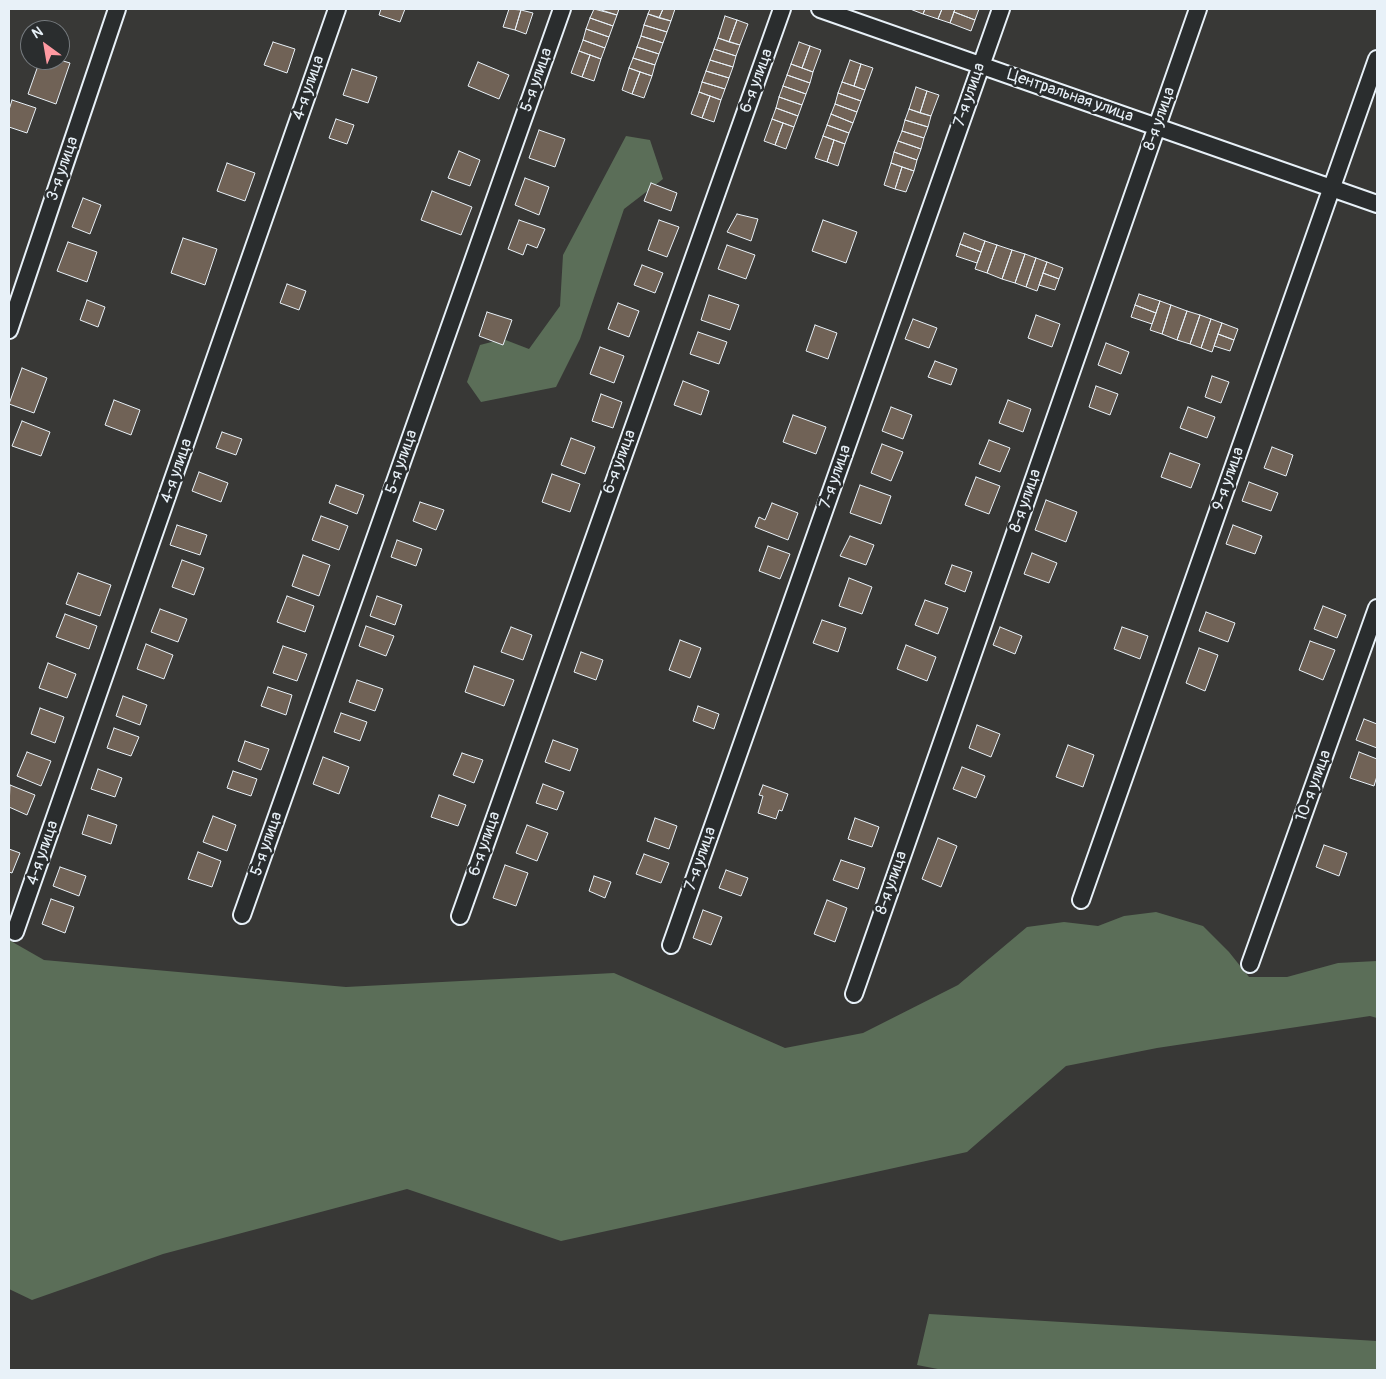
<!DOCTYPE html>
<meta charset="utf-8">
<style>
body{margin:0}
#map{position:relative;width:1386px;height:1379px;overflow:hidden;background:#383836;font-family:Pangolin,sans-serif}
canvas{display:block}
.frame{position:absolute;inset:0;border:10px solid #e8f1f8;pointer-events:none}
.north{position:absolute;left:20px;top:20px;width:50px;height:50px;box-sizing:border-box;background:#2a2d2e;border:1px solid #767b7f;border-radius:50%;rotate:328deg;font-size:14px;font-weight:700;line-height:20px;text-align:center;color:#e8f1f8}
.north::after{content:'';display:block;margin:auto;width:18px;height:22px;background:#ff9aa2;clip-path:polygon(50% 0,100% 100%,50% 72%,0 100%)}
</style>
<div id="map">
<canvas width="1386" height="1379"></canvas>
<div class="frame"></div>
<div class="north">N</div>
</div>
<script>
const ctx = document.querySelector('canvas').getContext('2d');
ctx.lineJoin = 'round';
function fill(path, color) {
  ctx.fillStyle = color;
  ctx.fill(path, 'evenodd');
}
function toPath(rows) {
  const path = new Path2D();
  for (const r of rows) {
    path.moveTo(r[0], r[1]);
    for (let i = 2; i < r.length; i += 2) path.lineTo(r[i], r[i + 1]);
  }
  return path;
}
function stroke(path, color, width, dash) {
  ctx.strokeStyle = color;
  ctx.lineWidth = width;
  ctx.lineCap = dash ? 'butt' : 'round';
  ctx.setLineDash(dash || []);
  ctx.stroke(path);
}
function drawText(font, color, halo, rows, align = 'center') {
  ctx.font = font + ' Pangolin,sans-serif';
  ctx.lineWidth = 5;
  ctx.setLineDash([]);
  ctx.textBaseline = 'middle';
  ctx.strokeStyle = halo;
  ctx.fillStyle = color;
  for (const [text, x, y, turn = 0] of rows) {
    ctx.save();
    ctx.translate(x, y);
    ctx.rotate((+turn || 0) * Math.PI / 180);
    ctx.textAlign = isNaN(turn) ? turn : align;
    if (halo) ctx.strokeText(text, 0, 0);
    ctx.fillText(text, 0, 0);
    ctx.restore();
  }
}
fill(toPath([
 [626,136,650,140,663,179,624,209,580,339,556,387,481,402,467,382,480,345,503,339,529,349,560,306,563,255],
 [1156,912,1203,926,1229,952,1249,977,1287,977,1338,963,1377,961,1377,1018,1370,1016,1157,1048,1066,1066,967,1152,561,1241,407,1189,163,1254,32,1300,9,1289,9,940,44,960,346,987,614,973,785,1048,863,1033,958,985,1027,927,1064,922,1098,926,1124,916],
 [929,1314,1377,1341,1377,1370,943,1370,917,1365]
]), '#5b6e58');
const building = toPath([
 [381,9,405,9,400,22,379,15,381,9],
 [509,9,521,10,515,30,503,27,509,9],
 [594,9,617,15,613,26,590,18,594,9],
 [598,9,619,9,617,15,598,9],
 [650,9,663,9,659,18,648,14,650,9],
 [663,9,675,9,671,21,659,18,663,9],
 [910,9,925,9,923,14,910,9],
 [925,9,942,9,938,19,923,14,925,9],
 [942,9,955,9,950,23,938,19,942,9],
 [955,9,979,9,975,20,954,12,955,9],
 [521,10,533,13,526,34,515,30,521,10],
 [954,12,975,20,971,31,950,23,954,12],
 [648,14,671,21,667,32,644,25,648,14],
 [725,16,737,20,729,42,718,38,725,16],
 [590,18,613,26,609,37,586,29,590,18],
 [737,20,748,24,740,45,729,42,737,20],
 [644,25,667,32,663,43,641,36,644,25],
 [586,29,609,37,605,48,583,40,586,29],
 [641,36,663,43,659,54,637,47,641,36],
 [718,38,740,45,736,56,714,49,718,38],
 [583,40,605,48,601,59,579,51,583,40],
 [273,42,295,49,287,73,264,65,273,42],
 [799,42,810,46,802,68,791,64,799,42],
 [810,46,821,50,813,72,802,68,810,46],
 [637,47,659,54,655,65,633,58,637,47],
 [714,49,736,56,733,67,710,60,714,49],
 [579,51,590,55,582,77,571,73,579,51],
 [590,55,601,59,594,81,582,77,590,55],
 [633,58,655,65,652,76,629,68,633,58],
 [40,60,60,60,70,63,56,104,28,94,40,60],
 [710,60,733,67,729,78,706,71,710,60],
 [850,60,861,64,854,86,842,82,850,60],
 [478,62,509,75,499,99,468,86,478,62],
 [791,64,813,72,810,83,787,75,791,64],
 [861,64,873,68,865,90,854,86,861,64],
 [629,68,640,72,632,94,622,90,629,68],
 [352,69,377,77,368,103,343,95,352,69],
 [706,71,729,78,725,89,702,82,706,71],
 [640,72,652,76,644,98,632,94,640,72],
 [787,75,810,83,806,94,783,86,787,75],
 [702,82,725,89,721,100,699,92,702,82],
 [842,82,865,90,861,101,838,93,842,82],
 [783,86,806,94,802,105,779,97,783,86],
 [916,87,927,91,920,113,909,109,916,87],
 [927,91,939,95,931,116,920,113,927,91],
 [699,92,710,96,702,118,691,114,699,92],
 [838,93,861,101,857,112,835,104,838,93],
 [710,96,721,100,714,122,702,118,710,96],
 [779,97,802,105,798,116,776,108,779,97],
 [12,100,36,108,27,133,9,127,9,110,12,100],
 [835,104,857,112,853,123,831,114,835,104],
 [776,108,798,116,794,127,772,119,776,108],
 [909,109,931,116,928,127,905,120,909,109],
 [831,114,853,123,849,133,827,125,831,114],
 [336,119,354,125,347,144,329,138,336,119],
 [772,119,783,123,775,145,764,141,772,119],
 [905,120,928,127,924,138,902,131,905,120],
 [783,123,794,127,786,149,775,145,783,123],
 [827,125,849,133,845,144,823,136,827,125],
 [539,130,565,139,555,167,529,158,539,130],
 [902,131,924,138,921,149,898,141,902,131],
 [823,136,834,140,827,162,815,158,823,136],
 [834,140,845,144,838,166,827,162,834,140],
 [898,141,921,149,917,160,894,152,898,141],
 [459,151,480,160,470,186,448,178,459,151],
 [894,152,917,160,914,171,891,163,894,152],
 [227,163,255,173,245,201,217,191,227,163],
 [891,163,902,167,895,189,884,185,891,163],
 [902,167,914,171,906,192,895,189,902,167],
 [525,178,549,187,539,215,515,205,525,178],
 [651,183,677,193,671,211,644,201,651,183],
 [432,191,472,207,461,235,421,220,432,191],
 [83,198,101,205,90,234,72,227,83,198],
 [737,214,758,219,751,241,727,232,737,214],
 [519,220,545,229,537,248,527,244,523,255,508,249,519,220],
 [659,220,679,227,667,257,648,250,659,220],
 [823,220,857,232,846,263,812,251,823,220],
 [964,233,985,241,981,252,960,244,964,233],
 [183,238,217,249,205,285,171,273,183,238],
 [985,241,997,245,987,273,975,269,985,241],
 [68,242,97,252,87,282,57,271,68,242],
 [960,244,981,252,977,263,956,256,960,244],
 [727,245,755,255,746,279,718,269,727,245],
 [997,245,1012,250,1002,279,987,273,997,245],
 [1012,250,1025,254,1015,283,1002,279,1012,250],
 [1025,254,1036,258,1026,287,1015,283,1025,254],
 [1036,258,1047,262,1037,291,1026,287,1036,258],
 [1047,262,1063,268,1059,279,1043,273,1047,262],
 [642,265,663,273,655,293,634,285,642,265],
 [1043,273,1059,279,1055,290,1039,285,1043,273],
 [287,284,306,291,299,310,280,303,287,284],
 [1139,294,1160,301,1156,313,1135,305,1139,294],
 [709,295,739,305,730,330,701,320,709,295],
 [87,300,105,307,98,327,80,320,87,300],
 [1160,301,1171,305,1162,334,1150,330,1160,301],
 [618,303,639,311,629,337,608,329,618,303],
 [1135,305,1156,313,1152,324,1131,317,1135,305],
 [1171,305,1187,311,1177,340,1162,334,1171,305],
 [1187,311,1200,315,1190,344,1177,340,1187,311],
 [487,312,512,320,503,345,479,336,487,312],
 [1036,315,1060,324,1052,347,1028,338,1036,315],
 [1200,315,1211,319,1201,348,1190,344,1200,315],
 [913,319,937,328,929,348,905,339,913,319],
 [1211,319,1222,323,1212,352,1201,348,1211,319],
 [1222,323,1238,329,1234,340,1218,334,1222,323],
 [815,325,837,333,828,359,806,351,815,325],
 [698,332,727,342,719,364,690,354,698,332],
 [1218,334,1234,340,1230,351,1214,346,1218,334],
 [1106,343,1129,352,1121,374,1098,365,1106,343],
 [600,347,624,356,614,383,590,374,600,347],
 [935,361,957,369,951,385,928,377,935,361],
 [22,368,47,378,34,413,9,404,22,368],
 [1212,376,1229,382,1221,403,1205,397,1212,376],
 [683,381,709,391,701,415,674,405,683,381],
 [1096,386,1118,394,1110,415,1089,407,1096,386],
 [601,394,622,402,613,428,592,421,601,394],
 [114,400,140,410,131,435,105,425,114,400],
 [1008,400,1031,409,1023,432,999,423,1008,400],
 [891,407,912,415,903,439,882,431,891,407],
 [1188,407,1215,417,1207,438,1180,428,1188,407],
 [793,415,826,427,816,454,783,442,793,415],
 [22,421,50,432,41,456,12,446,22,421],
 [222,432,242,439,236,455,216,448,222,432],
 [571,438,595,447,585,474,561,465,571,438],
 [989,440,1010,448,1000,472,979,464,989,440],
 [882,444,903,452,891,481,871,473,882,444],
 [1272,447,1293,455,1286,476,1264,468,1272,447],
 [1170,453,1200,464,1191,488,1161,477,1170,453],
 [199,472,228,483,221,502,192,491,199,472],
 [552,474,580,484,570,512,542,502,552,474],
 [976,477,1000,486,989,514,965,505,976,477],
 [1249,482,1278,493,1271,511,1242,501,1249,482],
 [336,485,364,495,357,514,329,503,336,485],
 [860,485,891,496,881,524,850,513,860,485],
 [1046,500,1077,512,1066,542,1035,530,1046,500],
 [420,502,444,510,436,530,413,521,420,502],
 [772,503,798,513,788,540,755,527,759,517,765,520,772,503],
 [321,516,348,526,339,550,312,540,321,516],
 [177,525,207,535,200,555,170,545,177,525],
 [1233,525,1262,536,1255,554,1226,544,1233,525],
 [850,536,874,545,866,565,840,556,850,536],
 [397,540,422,549,416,566,391,557,397,540],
 [768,546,790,554,780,579,759,571,768,546],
 [1032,553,1057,563,1049,583,1024,574,1032,553],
 [303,555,330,565,319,596,292,586,303,555],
 [182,560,204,568,194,595,172,587,182,560],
 [952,565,972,572,965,592,945,584,952,565],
 [78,573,111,585,100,616,66,604,78,573],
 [849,578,872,587,862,614,839,606,849,578],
 [287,596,314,606,305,632,277,622,287,596],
 [377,596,402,605,395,625,370,616,377,596],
 [925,600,948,608,938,634,915,625,925,600],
 [1323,606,1346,615,1337,638,1314,629,1323,606],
 [160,609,187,619,178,642,151,632,160,609],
 [1206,612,1235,623,1228,642,1199,631,1206,612],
 [65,614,97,626,89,649,56,637,65,614],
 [822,620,846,628,838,652,813,643,822,620],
 [366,626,394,636,386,656,359,646,366,626],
 [511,627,532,635,523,660,501,652,511,627],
 [1000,627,1022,636,1015,654,993,645,1000,627],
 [1122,627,1148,636,1140,659,1114,649,1122,627],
 [680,640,701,648,690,678,669,670,680,640],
 [1310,641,1335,650,1323,680,1299,670,1310,641],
 [146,644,173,655,164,679,137,669,146,644],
 [906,645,936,657,927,681,897,669,906,645],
 [283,646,307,654,297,681,273,673,283,646],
 [1199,648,1218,655,1205,691,1186,683,1199,648],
 [581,652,603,660,596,680,574,672,581,652],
 [48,663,76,674,67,698,39,688,48,663],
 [474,666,514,680,504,706,465,692,474,666],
 [357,680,383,689,375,711,349,702,357,680],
 [268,687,292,695,286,715,261,706,268,687],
 [123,696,147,705,140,725,116,716,123,696],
 [698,706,719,714,714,729,693,721,698,706],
 [40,708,64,717,55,743,31,734,40,708],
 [341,713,367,722,360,741,334,732,341,713],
 [1364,719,1377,724,1377,748,1356,740,1364,719],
 [977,725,1000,734,991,757,969,748,977,725],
 [114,728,139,737,131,756,107,748,114,728],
 [553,740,578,749,570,771,545,762,553,740],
 [245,741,269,749,261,770,238,761,245,741],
 [1068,745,1094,755,1083,787,1056,777,1068,745],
 [27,752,51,761,41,786,17,776,27,752],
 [1359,752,1377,759,1377,776,1374,786,1350,778,1359,752],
 [462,753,483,760,474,783,453,775,462,753],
 [323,757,349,767,339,794,313,784,323,757],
 [962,767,985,776,976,798,953,789,962,767],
 [98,769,122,778,115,797,91,789,98,769],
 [233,771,257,779,251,796,227,788,233,771],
 [543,784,564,792,557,810,536,803,543,784],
 [10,785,35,795,27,815,9,807,10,785],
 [763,785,788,794,782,811,779,810,776,819,758,813,763,796,759,795,763,785],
 [439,795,466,805,458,826,431,817,439,795],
 [88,815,117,825,111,844,82,834,88,815],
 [213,816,236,825,227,851,203,842,213,816],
 [655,818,677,826,669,849,647,841,655,818],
 [855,818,879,827,872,847,848,839,855,818],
 [527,825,548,833,537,861,516,853,527,825],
 [938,838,957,846,941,887,922,879,938,838],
 [1324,845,1347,853,1339,876,1316,867,1324,845],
 [9,849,20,853,12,873,9,872,9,849],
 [198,852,221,861,212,887,188,879,198,852],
 [644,854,669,863,661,883,636,874,644,854],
 [841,860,865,868,858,889,833,880,841,860],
 [505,865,528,873,516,906,493,898,505,865],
 [60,867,86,876,79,896,53,886,60,867],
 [726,870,748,878,741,896,719,888,726,870],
 [594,876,611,882,605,898,589,891,594,876],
 [51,899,74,907,65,933,42,924,51,899],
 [827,900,847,908,835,942,814,934,827,900],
 [703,910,722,917,711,945,693,938,703,910]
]);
fill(building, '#706256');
stroke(building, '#e8f1f8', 1);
const minor = toPath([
 [820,9,1377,204],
 [9,330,117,9],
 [1081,900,1377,59],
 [242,915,562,9],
 [460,916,782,9],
 [15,932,337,9],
 [671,945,1001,9],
 [1250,964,1377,608],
 [854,994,1198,9]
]);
stroke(minor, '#e8f1f8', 20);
stroke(minor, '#2a2d2e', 16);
drawText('16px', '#e8f1f8', '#2a2d2e', [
 ["5-я улица",537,80,-71],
 ["6-я улица",757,81,-70],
 ["4-я улица",309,88,-71],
 ["7-я улица",970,95,-71],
 ["Центральная улица",1070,96,19],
 ["8-я улица",1160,119,-71],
 ["3-я улица",63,169,-71],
 ["5-я улица",402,462,-71],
 ["6-я улица",620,462,-70],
 ["4-я улица",177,471,-71],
 ["7-я улица",836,477,-71],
 ["9-я улица",1229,479,-71],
 ["8-я улица",1026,501,-71],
 ["10-я улица",1314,786,-70],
 ["5-я улица",267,844,-71],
 ["6-я улица",485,844,-71],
 ["4-я улица",43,853,-71],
 ["7-я улица",701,859,-71],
 ["8-я улица",892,883,-71]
]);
</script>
